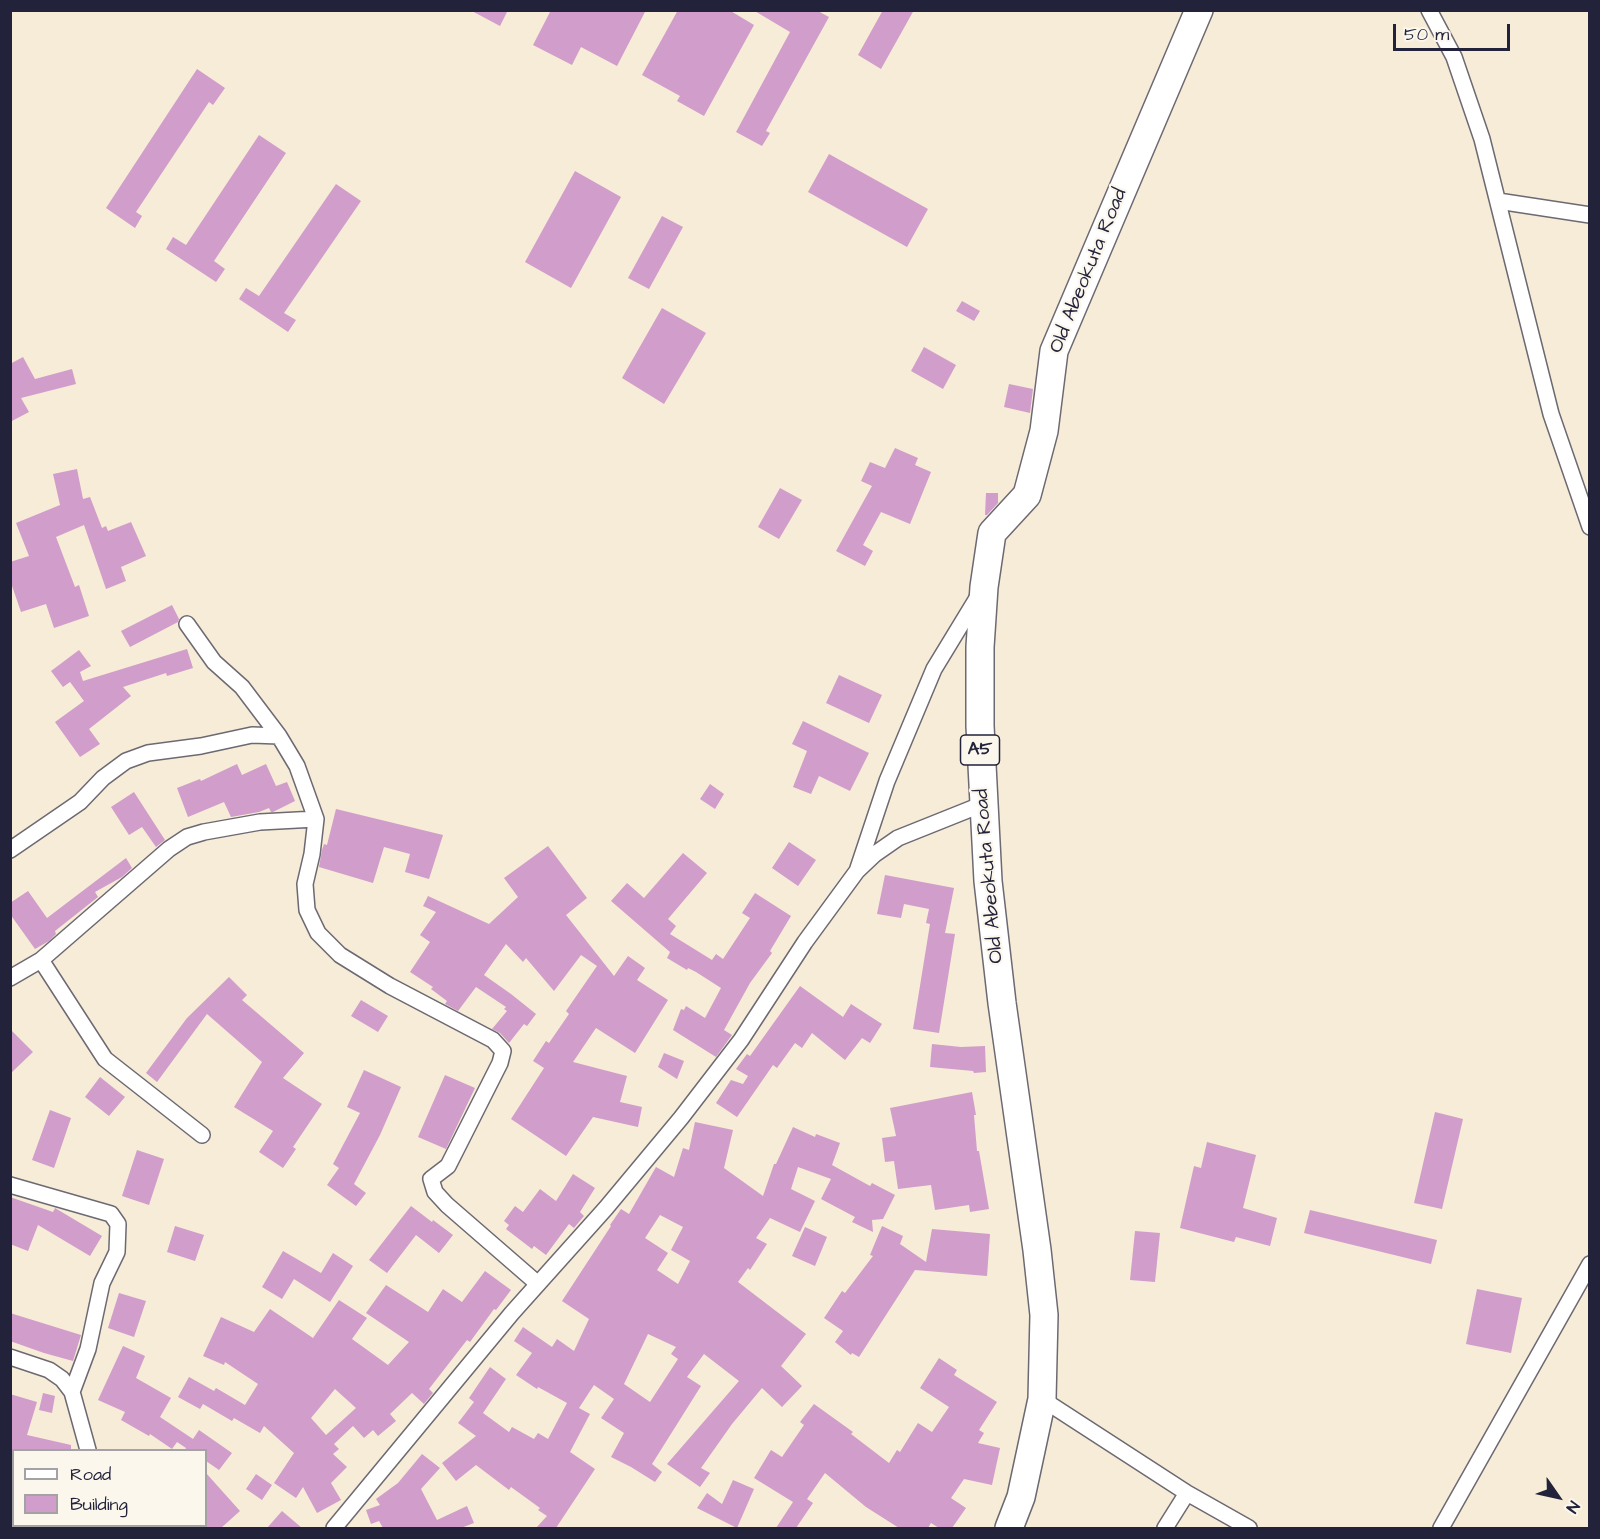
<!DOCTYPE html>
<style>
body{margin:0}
#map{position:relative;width:1600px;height:1539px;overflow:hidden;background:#f6ecd7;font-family:"Architects Daughter",sans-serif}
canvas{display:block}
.frame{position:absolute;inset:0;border:12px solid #22223b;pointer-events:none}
.legend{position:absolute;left:12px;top:1449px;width:195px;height:78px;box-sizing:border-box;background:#fbf7ec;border:2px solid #a4a2a5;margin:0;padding:8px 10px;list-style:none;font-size:18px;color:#22223b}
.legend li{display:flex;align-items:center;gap:12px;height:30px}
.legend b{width:30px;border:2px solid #a4a2a5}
.north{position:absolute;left:1528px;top:1467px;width:60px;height:60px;-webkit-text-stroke:4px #fbf7ec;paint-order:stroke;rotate:124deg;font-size:16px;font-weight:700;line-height:24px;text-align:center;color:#22223b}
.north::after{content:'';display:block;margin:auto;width:21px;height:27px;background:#22223b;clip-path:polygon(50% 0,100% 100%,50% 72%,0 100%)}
.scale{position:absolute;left:1393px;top:24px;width:117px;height:27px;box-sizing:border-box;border:3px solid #22223b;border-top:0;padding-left:8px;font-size:18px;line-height:21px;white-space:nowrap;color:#22223b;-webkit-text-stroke:4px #fbf7ec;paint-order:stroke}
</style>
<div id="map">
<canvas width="1600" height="1539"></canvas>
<div class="frame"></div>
<ul class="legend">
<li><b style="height:8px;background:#fff"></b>Road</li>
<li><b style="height:16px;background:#d19dcb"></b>Building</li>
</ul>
<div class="north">N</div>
<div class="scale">50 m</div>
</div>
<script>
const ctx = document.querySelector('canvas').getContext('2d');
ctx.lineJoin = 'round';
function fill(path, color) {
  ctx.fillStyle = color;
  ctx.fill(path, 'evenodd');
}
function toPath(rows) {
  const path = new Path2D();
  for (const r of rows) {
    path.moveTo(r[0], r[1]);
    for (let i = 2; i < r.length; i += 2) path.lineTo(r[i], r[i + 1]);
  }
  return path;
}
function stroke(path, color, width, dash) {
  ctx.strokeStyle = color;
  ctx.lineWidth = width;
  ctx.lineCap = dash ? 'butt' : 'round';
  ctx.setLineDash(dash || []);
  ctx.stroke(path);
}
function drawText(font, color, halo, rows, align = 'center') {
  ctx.font = font + ' "Architects Daughter",sans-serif';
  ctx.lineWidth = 4.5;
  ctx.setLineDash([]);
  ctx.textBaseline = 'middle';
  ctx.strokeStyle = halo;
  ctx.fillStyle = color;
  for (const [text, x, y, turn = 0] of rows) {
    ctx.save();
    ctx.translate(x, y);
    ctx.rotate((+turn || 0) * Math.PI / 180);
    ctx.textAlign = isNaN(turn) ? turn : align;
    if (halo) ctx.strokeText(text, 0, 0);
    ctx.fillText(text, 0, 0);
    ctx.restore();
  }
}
fill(toPath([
 [470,10,508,10,500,26],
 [551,10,646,10,617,66,581,47,572,65,533,45],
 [678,10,729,10,754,25,704,116,677,101,680,96,642,75],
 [753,10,816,10,829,17,766,131,770,133,762,146,736,132,790,32],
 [883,10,914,10,881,69,858,55],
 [197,69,225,88,213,105,209,102,136,212,142,216,135,228,106,208],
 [259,135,286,153,214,261,225,269,216,282,166,249,173,237,186,245],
 [829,154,928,209,907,247,808,192],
 [575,171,621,197,571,288,525,262],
 [336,184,361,201,284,313,296,320,288,332,239,299,246,288,259,296],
 [662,216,683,227,649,289,628,278],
 [962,301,980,311,974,321,956,311],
 [662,308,706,333,664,404,622,378],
 [924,347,956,365,943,389,911,371],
 [23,357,35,379,72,369,76,384,21,398,29,412,10,422,10,364],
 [1009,384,1033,389,1030,413,1004,407],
 [895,448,918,458,915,465,931,472,910,524,881,512,863,545,873,551,865,566,836,551,872,486,861,481,870,462,885,468],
 [77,469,83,499,90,497,102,528,106,526,108,531,131,522,146,556,121,567,126,581,106,589,84,525,56,537,75,587,79,585,89,616,54,628,46,604,21,612,10,580,10,562,29,556,16,523,60,505,53,474],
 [780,488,802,500,779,539,758,527],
 [986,493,998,493,998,503,987,515,985,515],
 [172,605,179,619,178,622,130,647,121,631],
 [187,649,193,668,167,676,166,673,123,687,131,696,89,729,100,744,80,757,55,722,84,701,70,682,63,687,51,671,79,650,91,666,80,672,83,681],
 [839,675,882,695,869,723,826,703],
 [803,721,869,753,850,791,819,776,811,794,793,787,807,751,792,744],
 [237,764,242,775,266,764,276,786,287,782,295,801,273,812,271,812,269,808,259,812,231,817,224,802,188,817,177,788,200,779,201,781],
 [710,784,724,794,715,809,700,799],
 [134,792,165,840,156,847,142,827,129,835,111,807],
 [336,809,443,835,429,879,405,872,410,854,384,847,373,883,319,867,322,850,324,844,327,845],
 [789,842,816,860,798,886,772,868],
 [548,846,587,898,566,915,614,976,628,956,645,968,637,980,668,1000,635,1053,596,1028,573,1062,627,1076,620,1102,642,1107,638,1127,593,1117,566,1156,511,1119,544,1068,533,1061,546,1041,549,1043,569,1014,566,1011,597,966,581,955,554,991,526,958,523,962,506,944,484,975,511,994,536,1014,527,1026,524,1024,509,1043,500,1033,492,1029,507,1011,504,1009,506,1007,476,987,458,1011,445,1004,447,1001,431,989,433,987,410,972,430,942,420,935,436,912,423,906,428,896,489,924,518,897,504,878],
 [683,853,707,873,668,919,676,926,670,934,712,960,716,954,723,959,750,918,742,913,755,893,791,916,770,951,772,953,750,983,724,1030,732,1035,716,1057,673,1030,681,1009,684,1010,686,1006,705,1018,721,988,696,972,688,968,687,970,667,958,670,952,611,901,627,883,644,898],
 [126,858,132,868,122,877,95,892,98,897,55,931,56,934,49,941,35,949,10,914,10,903,28,891,47,918],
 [885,875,954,888,945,933,955,934,939,1033,913,1029,930,924,926,923,929,909,904,904,901,918,877,914],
 [229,977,247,995,242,1000,304,1053,283,1078,322,1104,293,1147,296,1149,283,1168,259,1152,273,1131,234,1107,262,1062,207,1014,157,1082,146,1073,187,1018],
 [800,986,843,1017,851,1004,882,1024,870,1043,862,1038,845,1060,812,1033,802,1048,795,1043,777,1068,773,1065,737,1117,716,1103,731,1080,743,1084,748,1076,736,1069,747,1054,750,1056],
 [361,1000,388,1016,378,1032,351,1016],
 [10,1029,33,1052,10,1074],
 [932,1044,961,1047,985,1046,986,1072,974,1073,973,1071,930,1067],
 [664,1053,684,1061,677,1079,658,1067],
 [364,1070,401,1087,380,1135,354,1184,366,1193,356,1206,327,1185,339,1168,333,1164,360,1113,347,1107],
 [445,1075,475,1088,446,1149,418,1137],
 [100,1077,125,1097,109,1116,85,1097],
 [972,1092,976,1115,974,1115,977,1151,979,1151,989,1209,970,1212,969,1205,935,1210,931,1185,898,1189,894,1161,885,1162,882,1138,896,1136,890,1108],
 [50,1110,71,1118,54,1168,32,1160],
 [1435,1112,1463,1119,1442,1209,1414,1203],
 [695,1122,733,1130,724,1168,763,1196,774,1164,776,1164,793,1127,815,1137,816,1134,840,1143,832,1165,870,1186,872,1183,895,1195,883,1219,872,1220,873,1232,852,1222,855,1217,821,1199,831,1179,798,1167,791,1189,815,1201,800,1232,770,1218,756,1238,767,1244,750,1270,748,1268,738,1282,806,1334,781,1366,802,1386,782,1407,762,1388,732,1424,701,1468,710,1473,700,1487,667,1464,739,1381,704,1354,687,1377,701,1386,652,1464,662,1472,655,1482,631,1467,611,1457,624,1433,601,1418,614,1399,594,1385,579,1408,590,1414,570,1452,595,1469,556,1528,536,1528,547,1516,538,1510,540,1508,511,1487,509,1490,476,1465,456,1481,442,1463,476,1436,458,1423,474,1402,469,1398,490,1367,506,1379,483,1413,509,1432,512,1427,534,1439,538,1433,548,1439,567,1403,538,1387,537,1389,516,1375,532,1353,514,1341,523,1327,552,1347,557,1339,574,1351,589,1319,562,1301,611,1226,610,1225,621,1209,629,1214,656,1167,674,1177,683,1148,689,1150],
 [660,1215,683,1227,671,1250,690,1261,678,1284,657,1270,668,1253,645,1238],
 [648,1334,676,1347,671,1354,678,1359,650,1402,624,1384],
 [1207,1142,1256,1155,1243,1208,1277,1218,1270,1246,1236,1237,1234,1242,1180,1228,1194,1166,1201,1168],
 [137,1150,164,1159,149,1205,122,1196],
 [573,1174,595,1188,580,1212,584,1216,574,1228,569,1224,546,1255,534,1246,532,1249,506,1229,509,1225,504,1221,515,1206,523,1212,540,1189,556,1201],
 [10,1197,53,1212,55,1208,102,1236,90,1256,38,1225,28,1251,10,1244],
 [411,1206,432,1222,433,1220,453,1235,439,1253,416,1235,387,1273,369,1260],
 [1310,1210,1437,1240,1431,1264,1304,1233],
 [175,1226,204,1235,195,1261,167,1252],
 [882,1226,903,1236,900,1244,926,1262,932,1229,990,1234,987,1276,915,1270,859,1357,852,1353,851,1355,835,1342,843,1331,824,1318,842,1291,845,1293,873,1256,870,1255],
 [805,1227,827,1237,815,1266,792,1256],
 [1135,1231,1160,1233,1155,1282,1130,1280],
 [283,1251,321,1273,333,1253,353,1266,330,1302,294,1279,282,1299,262,1287],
 [485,1271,511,1290,496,1310,494,1309,470,1342,467,1340,429,1389,433,1393,424,1404,412,1393,390,1414,396,1421,378,1436,373,1430,364,1438,353,1426,334,1444,339,1449,333,1454,347,1467,331,1483,341,1500,317,1513,303,1487,296,1498,274,1483,294,1453,264,1426,260,1433,234,1418,232,1421,203,1404,200,1409,178,1397,189,1377,214,1391,216,1388,245,1405,258,1384,225,1362,224,1365,203,1356,221,1317,254,1332,270,1309,313,1338,339,1300,367,1318,352,1339,388,1365,409,1342,366,1313,386,1285,428,1312,443,1289,462,1302],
 [335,1389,356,1408,326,1435,311,1418],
 [1477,1289,1522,1298,1511,1353,1466,1344],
 [119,1293,146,1301,134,1337,108,1328],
 [10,1313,81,1335,73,1361,44,1353,10,1341],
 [123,1346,145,1356,136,1378,171,1398,160,1417,193,1439,199,1430,232,1453,219,1470,206,1461,206,1450,185,1450,186,1448,177,1442,172,1449,150,1434,149,1436,121,1420,125,1412,98,1400],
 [939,1358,957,1370,954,1375,997,1402,979,1430,984,1433,978,1443,1000,1448,992,1485,964,1479,951,1498,966,1508,952,1528,939,1528,931,1523,928,1528,899,1528,866,1507,825,1473,807,1499,813,1503,796,1528,776,1528,793,1502,754,1478,771,1450,782,1457,804,1425,800,1422,814,1404,853,1432,851,1434,889,1463,897,1450,900,1452,918,1423,932,1432,949,1407,920,1388],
 [43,1393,55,1396,52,1413,39,1410],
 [10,1394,37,1402,27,1435,71,1445,71,1450,10,1450],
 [422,1454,440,1468,421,1489,437,1520,467,1506,474,1523,461,1528,383,1528,379,1521,371,1524,366,1510,380,1505,376,1499,398,1483],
 [206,1473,240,1511,221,1528,206,1528],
 [256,1474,272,1485,262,1500,246,1489],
 [733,1480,754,1489,737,1528,697,1508,707,1493,722,1504],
 [282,1511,302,1528,267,1528]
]), '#d19dcb');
const street = toPath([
 [1429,10,1454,57,1482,139,1551,414,1590,527],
 [1498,201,1590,215],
 [187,624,214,662,242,687,279,736,297,766,316,819,312,854,305,884,307,910,318,933,340,955,390,986,493,1040,503,1051,500,1063,448,1166,431,1179,435,1192,447,1205,538,1284],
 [10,850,80,802,103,778,126,761,148,753,201,746,252,735,279,736],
 [858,868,887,781,934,669,979,595],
 [41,960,105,1059,202,1135],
 [10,978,41,960,169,849,187,837,204,832,260,822,316,819],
 [10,1185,111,1214,118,1224,117,1252,102,1283,88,1349,72,1392],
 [10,1357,49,1370,62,1379,72,1392,88,1450],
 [1042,1399,1187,1493,1249,1528],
 [134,1526,135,1528],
 [334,1528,512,1313,606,1208,681,1118,741,1040,805,942,857,871,875,854,898,838,983,804],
 [1165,1528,1187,1493],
 [1441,1528,1590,1264]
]);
const highway = toPath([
 [1009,1528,1021,1497,1042,1399,1044,1315,1037,1250,1002,1003,988,881,980,726,980,647,984,587,992,533,1027,495,1044,431,1054,351,1199,10]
]);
stroke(street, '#6c6972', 18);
stroke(highway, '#6c6972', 30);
stroke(street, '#fff', 15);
stroke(highway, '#fff', 27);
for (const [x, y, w] of [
 [980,750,39]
]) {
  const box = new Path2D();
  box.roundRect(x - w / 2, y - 15, w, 30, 4.5);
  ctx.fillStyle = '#fbf7ec';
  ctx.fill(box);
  stroke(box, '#22223b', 1.5);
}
drawText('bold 18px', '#22223b', null, [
 ["A5",980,750]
]);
drawText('20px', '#22223b', '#fbf7ec', [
 ["Old Abeokuta Road",1089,271,-68],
 ["Old Abeokuta Road",990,876,-95]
]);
</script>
